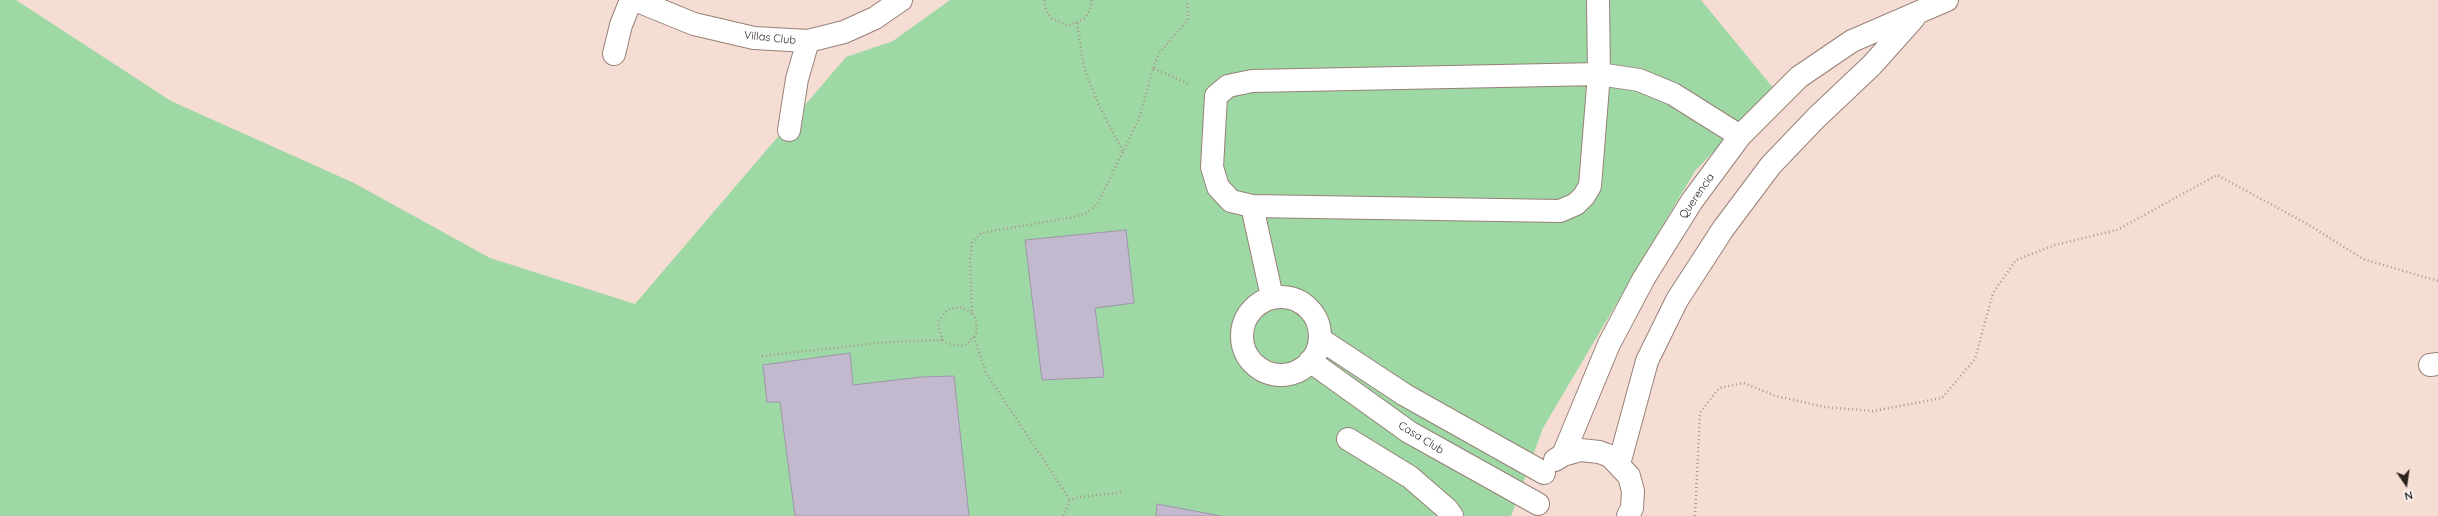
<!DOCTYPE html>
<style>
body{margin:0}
#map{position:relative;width:2438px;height:516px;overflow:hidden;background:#f6ddd3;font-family:Quicksand,sans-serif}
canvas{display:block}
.north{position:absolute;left:2386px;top:464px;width:40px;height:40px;-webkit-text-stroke:3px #fff;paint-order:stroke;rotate:167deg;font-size:11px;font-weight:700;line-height:16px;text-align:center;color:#2a211d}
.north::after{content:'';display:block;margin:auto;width:14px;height:18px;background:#2a211d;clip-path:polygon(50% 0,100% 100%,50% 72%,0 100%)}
</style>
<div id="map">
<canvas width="2438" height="516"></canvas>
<div class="north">N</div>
</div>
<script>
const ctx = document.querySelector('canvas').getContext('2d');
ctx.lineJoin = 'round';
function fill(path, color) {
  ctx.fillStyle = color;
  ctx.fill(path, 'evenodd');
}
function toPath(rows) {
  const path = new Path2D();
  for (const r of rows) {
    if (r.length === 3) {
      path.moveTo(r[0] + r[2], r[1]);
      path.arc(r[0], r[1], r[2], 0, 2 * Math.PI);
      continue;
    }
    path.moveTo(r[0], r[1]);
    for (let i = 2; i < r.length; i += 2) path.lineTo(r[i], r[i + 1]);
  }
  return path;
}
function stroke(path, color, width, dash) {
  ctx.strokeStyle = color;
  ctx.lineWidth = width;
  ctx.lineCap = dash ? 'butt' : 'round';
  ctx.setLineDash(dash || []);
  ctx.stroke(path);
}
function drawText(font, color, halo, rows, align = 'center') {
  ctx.font = font + ' Quicksand,sans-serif';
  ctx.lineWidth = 3;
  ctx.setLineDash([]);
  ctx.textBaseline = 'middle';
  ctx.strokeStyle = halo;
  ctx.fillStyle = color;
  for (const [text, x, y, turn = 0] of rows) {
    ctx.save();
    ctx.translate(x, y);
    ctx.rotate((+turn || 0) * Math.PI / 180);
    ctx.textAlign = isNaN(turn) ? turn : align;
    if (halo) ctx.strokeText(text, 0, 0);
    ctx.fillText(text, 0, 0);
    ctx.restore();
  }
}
fill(toPath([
 [0,0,16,0,171,101,354,183,490,258,635,304,846,57,893,41,950,0,1701,0,1774,89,1695,171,1543,428,1511,516,0,516]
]), '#9dd8a5');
const building = toPath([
 [1126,230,1134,303,1095,308,1104,377,1042,380,1025,240,1126,230],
 [850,353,853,385,921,377,954,376,969,516,795,516,780,402,767,402,763,365,850,353],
 [1157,504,1221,516,1156,516,1157,504]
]);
fill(building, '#c2b9ce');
stroke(building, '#9e96aa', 1);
const minor = toPath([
 [635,0,694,24,754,38,808,41,844,32,875,18,901,0],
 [1598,0,1599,74,1590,186,1584,196,1576,204,1560,211,1252,206,1231,201,1218,187,1212,167,1216,96,1228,86,1252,81,1599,74,1639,80,1673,94,1740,136],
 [614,54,621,25,631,0],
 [789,130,797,79,808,41],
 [1252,206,1272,297],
 [1281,336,39],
 [1320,339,1405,395,1544,473],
 [1310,361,1409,432,1538,504],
 [2430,365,2438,364],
 [1348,439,1410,477,1447,509,1452,516],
 [1563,455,1609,344,1644,278,1692,201,1740,136,1799,77,1852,41,1947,0],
 [1555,460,1563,455,1581,450,1599,452,1610,456,1629,476,1633,491,1632,508,1628,516],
 [1619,464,1647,361,1677,300,1723,229,1771,165,1816,118,1872,65,1914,18]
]);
stroke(minor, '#978177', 24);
stroke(toPath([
 [1044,0,1046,11,1051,18,1068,26,1085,18,1090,10,1092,0],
 [1077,23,1084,68,1098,103,1123,152],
 [1153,68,1160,52,1188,20,1187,0],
 [972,313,960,307,947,310,939,321,938,327,943,340,949,344,963,346,969,342,977,332,976,319,972,313,970,260,972,243,981,233,1074,217,1086,213,1097,205,1139,119,1153,68,1189,84],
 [974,337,986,373,1070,500],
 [762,356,887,342,943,340],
 [1063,516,1070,500,1079,497,1124,492],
 [1695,516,1700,413,1719,388,1744,383,1776,396,1825,407,1873,411,1942,398,1975,359,1993,293,2016,260,2055,245,2117,230,2217,175,2309,225,2363,259,2438,281]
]), '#aa978f', 2.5, [1, 3]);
stroke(minor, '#fff', 22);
drawText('11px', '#2a211d', '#fff', [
 ["Villas Club",770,38,6],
 ["Querencia",1697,196,-55],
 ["Casa Club",1421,438,32]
]);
</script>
